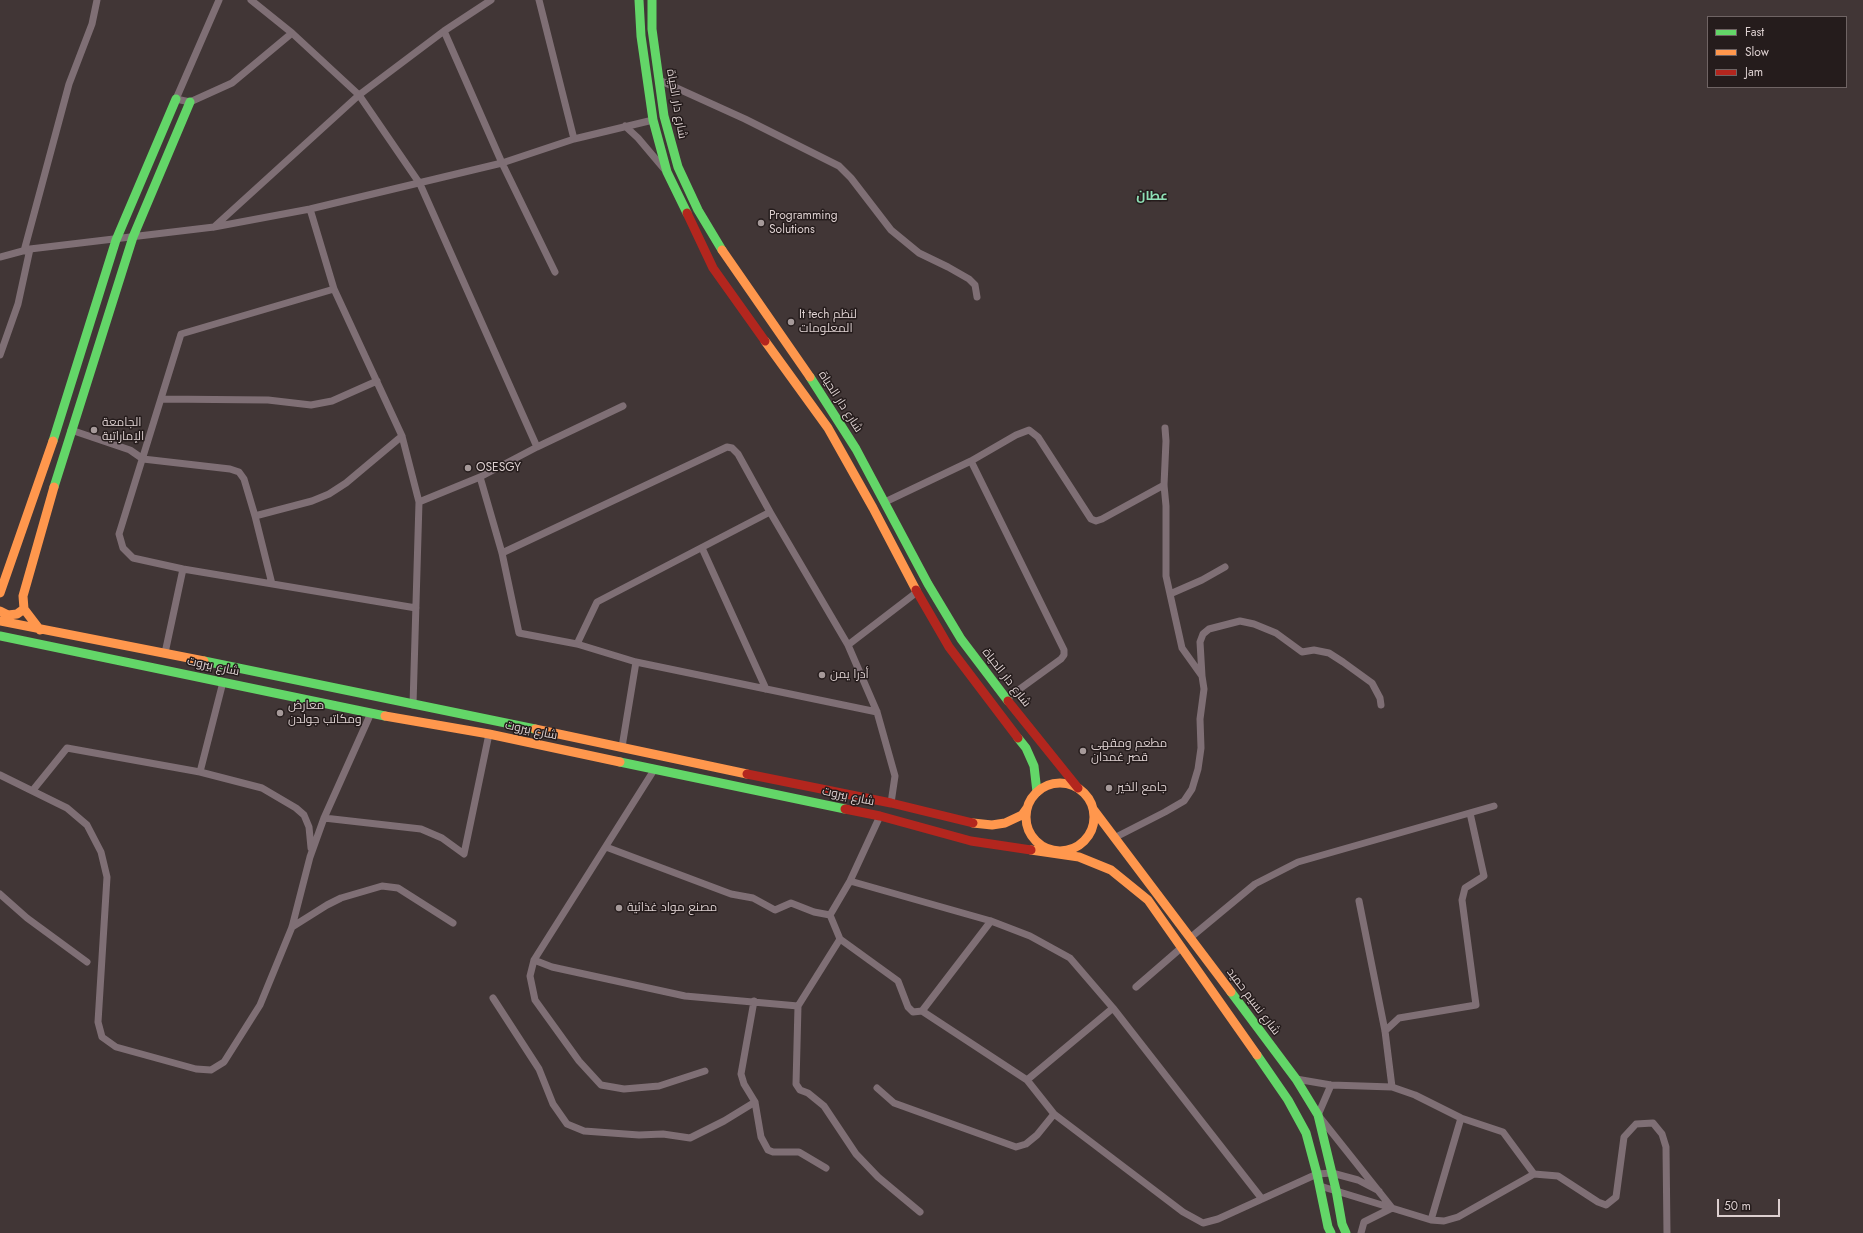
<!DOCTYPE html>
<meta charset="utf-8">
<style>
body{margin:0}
#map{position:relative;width:1863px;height:1233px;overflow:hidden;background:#413636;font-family:Jost,sans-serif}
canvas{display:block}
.legend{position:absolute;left:1707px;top:16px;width:140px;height:72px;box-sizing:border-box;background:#251c1c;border:1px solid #6f6464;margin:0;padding:5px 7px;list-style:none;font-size:12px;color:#ddd0d0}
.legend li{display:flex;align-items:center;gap:8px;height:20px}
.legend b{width:20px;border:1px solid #6f6464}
.scale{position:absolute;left:1717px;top:1199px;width:63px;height:18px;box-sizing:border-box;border:2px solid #ddd0d0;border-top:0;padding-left:5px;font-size:12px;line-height:14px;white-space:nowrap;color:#ddd0d0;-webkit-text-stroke:3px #251c1c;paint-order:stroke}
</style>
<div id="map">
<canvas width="1863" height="1233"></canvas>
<ul class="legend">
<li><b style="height:5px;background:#63d668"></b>Fast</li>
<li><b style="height:5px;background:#ff974d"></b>Slow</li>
<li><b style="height:5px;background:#b3261e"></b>Jam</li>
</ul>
<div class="scale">50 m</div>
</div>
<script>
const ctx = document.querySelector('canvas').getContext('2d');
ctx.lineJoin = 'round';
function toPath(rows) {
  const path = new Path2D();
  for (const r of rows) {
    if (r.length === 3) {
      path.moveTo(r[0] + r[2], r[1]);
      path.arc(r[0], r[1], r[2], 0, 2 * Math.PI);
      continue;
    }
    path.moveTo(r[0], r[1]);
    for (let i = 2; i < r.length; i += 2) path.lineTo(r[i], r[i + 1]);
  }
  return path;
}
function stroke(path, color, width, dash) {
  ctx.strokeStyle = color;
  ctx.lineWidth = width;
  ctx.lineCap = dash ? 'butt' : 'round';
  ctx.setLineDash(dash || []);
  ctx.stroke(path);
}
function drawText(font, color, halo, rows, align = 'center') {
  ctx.font = font + ' Jost,Cairo,sans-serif';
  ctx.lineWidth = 3;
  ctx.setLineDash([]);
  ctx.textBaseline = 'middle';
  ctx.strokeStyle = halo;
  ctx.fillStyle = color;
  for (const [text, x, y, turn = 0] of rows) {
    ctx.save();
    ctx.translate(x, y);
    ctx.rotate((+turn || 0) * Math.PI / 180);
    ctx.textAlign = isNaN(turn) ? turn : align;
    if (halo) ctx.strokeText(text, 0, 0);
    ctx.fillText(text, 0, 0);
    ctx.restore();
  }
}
stroke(toPath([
 [251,0,292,33],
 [491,0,444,31,359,95,420,184,537,447],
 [539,0,574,139],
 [444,31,502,163,555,272],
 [659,80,745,119,839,166,851,178,891,230,919,253,948,267,969,279,975,285,977,297],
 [625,126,638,138,665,170],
 [310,209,334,289,402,436,419,502,413,705],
 [214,227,359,95,292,33,232,83,190,102,176,99,219,0],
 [24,251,69,84,92,24,97,0],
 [0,257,30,249,214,227,310,209,502,163,574,139,653,120],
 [334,289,181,334,119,534,123,548,133,558,183,569,416,608],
 [0,355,18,304,30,249],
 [161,399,268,400,311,405,332,401,377,381],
 [71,430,130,450,143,459,230,469,239,472,244,479,255,516,272,584],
 [971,461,1064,650,1064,655,1061,659,1006,699],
 [480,477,502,553,519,633,577,644,636,662,877,712],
 [419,502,480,477,537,447,623,406],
 [885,502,971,461,1016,435,1029,430,1038,437,1091,519,1096,521,1102,519,1164,485],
 [255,516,312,501,329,494,346,483,402,436],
 [702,548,766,689],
 [502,553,727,447,732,448,738,454,770,512],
 [1170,594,1202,580,1225,567],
 [577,644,597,602,770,512,848,645,877,712,895,776,891,803],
 [848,645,917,592],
 [165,653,183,569],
 [1202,676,1200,642,1203,634,1209,629,1240,621,1254,624,1276,633,1302,652,1314,650,1329,653,1343,662,1372,683,1380,698,1381,705],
 [622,747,636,662],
 [654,770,534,960,530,976,535,1000,579,1061,601,1085,624,1089,659,1086,705,1071],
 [200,772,223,682],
 [0,775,67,808,87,825,101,852,107,877,98,1022,102,1037,116,1047,196,1069,211,1070,224,1062,260,1005,292,927,310,857,324,818,371,713],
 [33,790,67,748,200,772,262,788,296,808,304,815,309,827,311,848],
 [324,818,421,829,442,838,464,854,489,734],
 [1116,837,1165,812,1184,801,1192,789,1198,769,1201,748,1200,719,1204,689,1202,676,1182,648,1166,576,1166,506,1164,485,1166,441,1165,428],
 [606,847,731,894,753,898,775,910,791,903,814,912,830,915,840,939,898,981,908,1007,913,1012,922,1011,1027,1080,1054,1114,1183,1212,1203,1223,1218,1219,1317,1174,1332,1173,1358,1180,1379,1191],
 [850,881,991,921,1030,936,1070,958,1113,1008,1262,1199],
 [0,894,27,918,87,962],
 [1359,901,1385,1031,1392,1087],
 [830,915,850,881,880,816],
 [292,927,327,905,341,898,382,886,398,888,453,923],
 [1190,938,1255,884,1298,862,1494,806],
 [840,939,798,1006,796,1084,800,1090,808,1093,824,1106,856,1154,878,1177,920,1212],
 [534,960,552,967,685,996,798,1006],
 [1136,987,1181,948],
 [493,998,539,1069,553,1104,567,1124,584,1131,639,1135,663,1134,690,1138,724,1121,755,1102,744,1084,741,1074,754,1001],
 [922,1011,991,921],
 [1385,1031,1399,1018,1476,1005,1462,900,1465,888,1484,876,1470,813],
 [1296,1079,1331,1085,1392,1087,1415,1095,1461,1118,1503,1132,1534,1174],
 [1027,1080,1113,1008],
 [1331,1085,1318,1115,1392,1208,1364,1222,1361,1233],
 [877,1088,894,1103,1016,1147,1026,1144,1037,1135,1054,1114],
 [755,1102,761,1137,768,1150,773,1152,799,1152,826,1168],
 [1320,1186,1431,1220,1444,1221,1458,1217,1534,1174,1558,1176,1598,1202,1606,1205,1616,1197,1624,1137,1636,1124,1653,1123,1662,1134,1666,1147,1667,1233],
 [1431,1220,1461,1118]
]), '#7f6f75', 7);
stroke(toPath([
 [639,0,641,36,653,120,667,172,687,213],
 [652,0,652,29,664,116,678,167,698,210,722,250],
 [810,377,856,449,928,584,961,639,1008,701],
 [53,441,116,240,176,99],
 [54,487,133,237,190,102],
 [0,636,385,716],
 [204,661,535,729],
 [1018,738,1026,748,1034,766,1037,792],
 [620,762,845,809],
 [1231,992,1296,1079,1318,1115,1336,1190,1342,1224,1346,1233],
 [1257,1055,1288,1100,1306,1133,1317,1174,1328,1227,1331,1233]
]), '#63d668', 9);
stroke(toPath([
 [722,250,810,377],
 [765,341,828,428,873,508,916,590],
 [0,593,53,441],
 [0,611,8,615,17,614,24,609],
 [0,621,204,661],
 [40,630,24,609,23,596,54,487],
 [385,716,489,734,620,762],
 [535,729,747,774],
 [1060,817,34],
 [1093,809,1231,992],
 [973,823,992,825,1005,823,1022,815,1027,808],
 [1031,850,1079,857,1111,870,1148,900,1257,1055]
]), '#ff974d', 9);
stroke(toPath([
 [687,213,713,268,765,341],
 [916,590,949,647,1018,738],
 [1008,701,1078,788],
 [747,774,891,803,973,823],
 [845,809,880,816,971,841,1031,850]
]), '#b3261e', 9);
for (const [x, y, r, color] of [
 [761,223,4,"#a69a9a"],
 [791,322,4,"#a69a9a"],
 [94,430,4,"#a69a9a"],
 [468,468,4,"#a69a9a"],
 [822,675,4,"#a69a9a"],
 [280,713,4,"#a69a9a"],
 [1083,751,4,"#a69a9a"],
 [1109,788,4,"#a69a9a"],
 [619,908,4,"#a69a9a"]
]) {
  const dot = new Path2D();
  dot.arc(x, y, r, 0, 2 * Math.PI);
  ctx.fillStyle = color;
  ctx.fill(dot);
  stroke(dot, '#251c1c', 1.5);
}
drawText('12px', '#ddd0d0', '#251c1c', [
 ["شارع دار الحياة",676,104,80],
 ["شارع دار الحياة",840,402,57],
 ["شارع بيروت",213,667,12],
 ["شارع دار الحياة",1006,678,52],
 ["شارع بيروت",531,731,12],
 ["شارع بيروت",848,797,12],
 ["شارع نسيم حميد",1253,1002,53]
]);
drawText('12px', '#ddd0d0', '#251c1c', [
 ["Programming",769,216],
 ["Solutions",769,230],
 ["It tech لنظم",799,315],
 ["المعلومات",799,329],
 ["الجامعة",102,423],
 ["الإماراتية",102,437],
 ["OSESGY",476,468],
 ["أدرا يمن",830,675],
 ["معارض",288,706],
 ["ومكاتب جولدن",288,720],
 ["مطعم ومقهى",1091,744],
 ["قصر غمدان",1091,758],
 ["جامع الخير",1117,788],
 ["مصنع مواد غذائية",627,908]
], 'left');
drawText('bold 13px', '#8edfb5', '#251c1c', [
 ["عطان",1152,197]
]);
</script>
